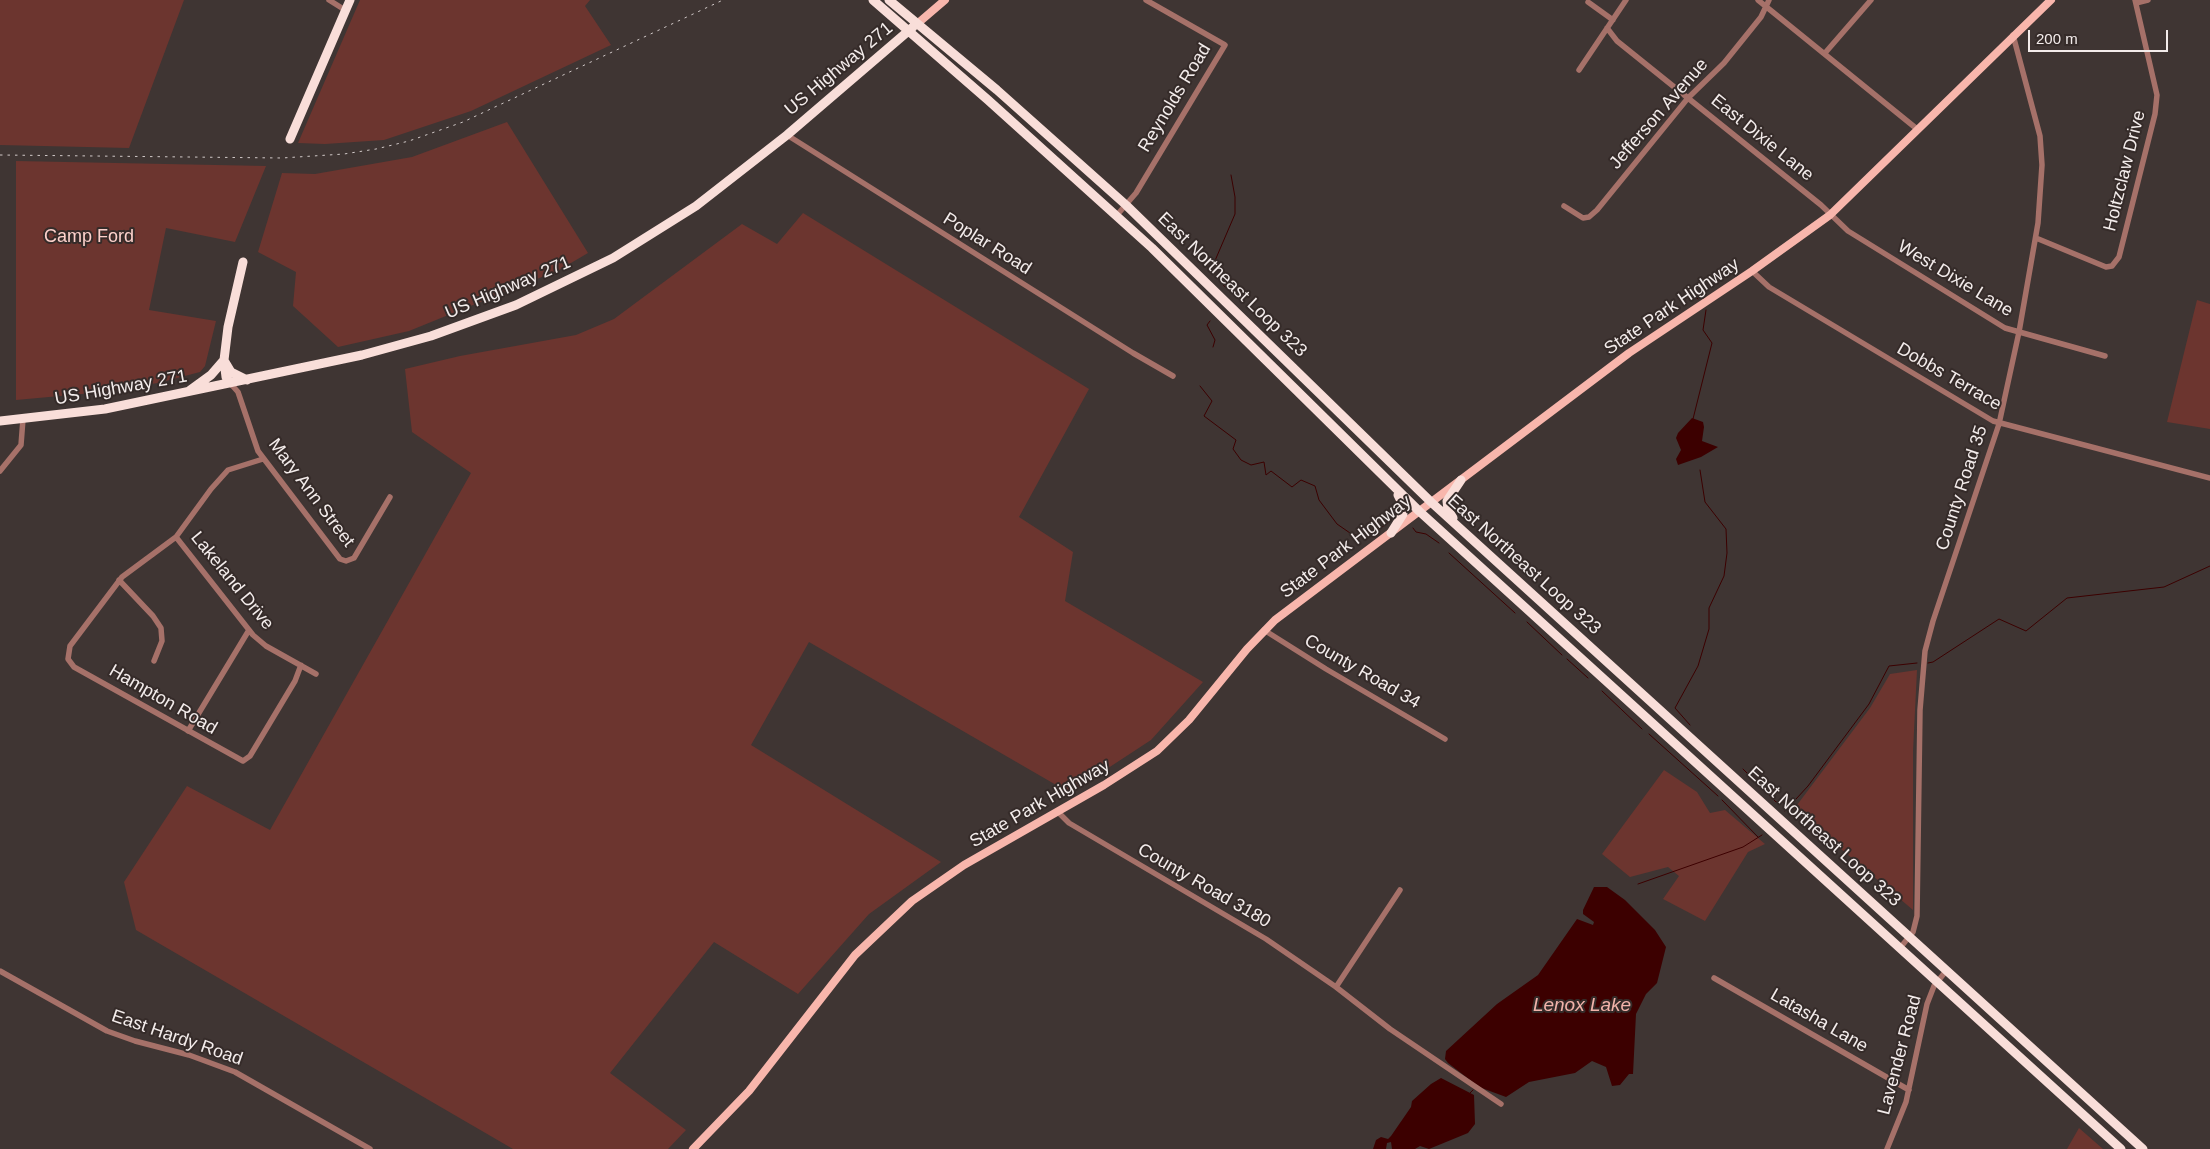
<!DOCTYPE html>
<style>
body{margin:0}
#map{position:relative;width:2210px;height:1149px;overflow:hidden;background:#3f3533;font-family:Helvetica,sans-serif}
canvas{display:block}
.scale{position:absolute;left:2028px;top:30px;width:140px;height:22px;box-sizing:border-box;border:2px solid #f3eceb;border-top:0;padding-left:6px;font-size:15px;line-height:18px;white-space:nowrap;color:#f3eceb;-webkit-text-stroke:4px #352b29;paint-order:stroke}
</style>
<div id="map">
<canvas width="2210" height="1149"></canvas>
<div class="scale">200 m</div>
</div>
<script>
const ctx = document.querySelector('canvas').getContext('2d');
ctx.lineJoin = 'round';
function fill(path, color) {
  ctx.fillStyle = color;
  ctx.fill(path, 'evenodd');
}
function toPath(rows) {
  const path = new Path2D();
  for (const r of rows) {
    path.moveTo(r[0], r[1]);
    for (let i = 2; i < r.length; i += 2) path.lineTo(r[i], r[i + 1]);
  }
  return path;
}
function stroke(path, color, width, dash) {
  ctx.strokeStyle = color;
  ctx.lineWidth = width;
  ctx.lineCap = dash ? 'butt' : 'round';
  ctx.setLineDash(dash || []);
  ctx.stroke(path);
}
function drawText(font, color, halo, rows, align = 'center') {
  ctx.font = font + ' Helvetica,sans-serif';
  ctx.lineWidth = 4;
  ctx.setLineDash([]);
  ctx.textBaseline = 'middle';
  ctx.strokeStyle = halo;
  ctx.fillStyle = color;
  for (const [text, x, y, turn = 0] of rows) {
    ctx.save();
    ctx.translate(x, y);
    ctx.rotate((+turn || 0) * Math.PI / 180);
    ctx.textAlign = isNaN(turn) ? turn : align;
    if (halo) ctx.strokeText(text, 0, 0);
    ctx.fillText(text, 0, 0);
    ctx.restore();
  }
}
fill(toPath([
 [0,0,184,0,129,148,0,145],
 [360,0,590,0,585,6,611,45,471,111,384,140,325,144,298,143],
 [507,122,588,253,559,270,409,331,338,347,293,306,296,272,258,252,282,173,315,174,412,157],
 [16,161,266,166,235,242,166,228,149,310,216,321,205,366,200,372,158,383,82,394,16,400],
 [803,213,1089,389,1019,517,1073,552,1065,601,1203,682,1151,740,1070,793,809,642,751,745,941,862,869,914,798,994,714,942,610,1073,686,1130,668,1149,513,1149,136,930,124,882,187,786,270,830,471,473,412,432,405,369,460,356,576,335,614,319,742,224,777,244],
 [2197,300,2210,304,2210,429,2167,422],
 [1917,670,1913,751,1913,910,1794,809,1870,708,1890,674],
 [1664,770,1697,792,1710,813,1725,810,1765,844,1748,852,1705,921,1663,899,1679,876,1668,867,1630,877,1602,854],
 [2079,1128,2103,1149,2067,1149]
]), '#6c352f');
fill(toPath([
 [1692,418,1703,422,1704,427,1702,441,1718,447,1701,457,1678,465,1676,459,1681,450,1676,438,1678,433],
 [1594,887,1607,887,1625,900,1655,930,1666,947,1657,983,1646,994,1636,1014,1633,1074,1629,1074,1620,1085,1612,1086,1606,1067,1592,1061,1575,1073,1529,1082,1506,1097,1479,1087,1448,1063,1445,1059,1446,1051,1497,1004,1538,975,1577,919,1593,925,1594,922,1583,914,1583,910],
 [1441,1078,1474,1095,1475,1124,1468,1133,1429,1149,1420,1146,1415,1149,1392,1149,1391,1142,1387,1143,1386,1149,1373,1149,1376,1140,1381,1137,1388,1139,1391,1136,1411,1107,1412,1101,1431,1084]
]), '#3c0000');
stroke(toPath([
 [1214,263,1235,214,1235,197,1231,175],
 [1220,275,1221,283,1233,294],
 [1691,293,1698,299],
 [1210,321,1207,325,1215,340,1213,347],
 [1200,386,1212,401,1204,416,1236,440,1233,449,1241,460,1251,465,1264,462,1266,475,1271,471,1292,487,1301,480,1315,486,1319,500,1337,524,1350,533,1366,538,1389,522,1396,514],
 [1693,419,1712,343,1703,330,1706,310],
 [1413,528,1416,532,1426,534,1439,543],
 [1449,553,1515,613],
 [1527,622,1562,655],
 [1567,659,1588,678],
 [1928,663,1933,662,1999,619,2026,631,2067,598,2164,587,2210,566],
 [1602,691,1642,729],
 [1690,725,1675,708,1698,666,1709,629,1709,608,1724,576,1727,553,1726,529,1705,502,1700,470],
 [1649,734,1718,796],
 [1743,769,1776,802,1792,803],
 [1722,800,1758,837],
 [1785,811,1808,786,1869,704,1889,666,1917,663],
 [1638,884,1743,847,1762,835],
 [1470,1093,1473,1090]
]), '#3c0000', 1);
stroke(toPath([
 [329,0,345,10],
 [1758,0,1917,129],
 [1588,2,1613,20],
 [2136,3,2148,0],
 [1607,28,1617,41,1821,205,1848,231,2005,328,2105,356],
 [1825,53,1871,0],
 [1579,70,1626,0],
 [787,135,1133,353,1173,376],
 [1564,206,1583,218,1589,217,1597,210,1688,98,1724,63,1761,17,1769,0],
 [1117,215,1136,193,1225,45,1146,0],
 [2036,238,2106,267,2112,266,2119,257,2155,114,2157,95,2135,0],
 [1752,271,1769,287,1993,421,2210,478],
 [230,383,238,392,258,451,340,559,346,561,354,558,390,497],
 [263,459,228,470,211,489,176,537,122,577,70,646,68,659,74,667,243,761,250,756,295,681,301,665],
 [0,471,21,445,23,419],
 [176,537,253,635,266,646,316,674],
 [119,580,153,616,161,628,162,641,154,661],
 [1264,630,1326,669,1445,739],
 [188,731,249,630],
 [1058,812,1069,823,1266,939,1336,987,1390,1029,1501,1104],
 [1900,948,1913,932,1917,916,1920,710,1925,651,1933,621,1999,424,2019,332,2038,223,2042,165,2040,136,2013,35],
 [0,971,107,1031,135,1041,189,1055,235,1072,370,1149],
 [1714,978,1909,1090],
 [1336,987,1400,890],
 [1887,1149,1906,1102,1927,1004,1934,986,1946,971]
]), '#a67169', 5.5);
stroke(toPath([
 [917,24,945,0],
 [693,1149,749,1091,855,955,912,901,964,865,1104,785,1157,751,1189,720,1247,649,1275,620,1629,353,1752,271,1830,215,2051,0]
]), '#f8b6ac', 8);
stroke(toPath([
 [873,0,988,100,1152,248,1419,511,2121,1149],
 [889,0,997,90,1126,205,1431,502,2143,1149],
 [290,139,350,0],
 [225,362,231,372,247,380],
 [230,383,226,377,224,360,228,327,243,262],
 [189,391,211,375,224,360],
 [0,421,105,409,362,355,431,336,516,305,613,258,696,206,787,135,913,27],
 [1453,518,1448,510,1447,501,1461,480],
 [1391,533,1403,514,1403,505,1398,495]
]), '#f9ded9', 9);
stroke(toPath([
 [0,155,282,158,344,154,376,149,409,141,463,122,723,0]
]), '#d2cac9', 1, [2.5, 5]);
drawText('18px', '#f3eceb', '#352b29', [
 ["US Highway 271",839,69,-40],
 ["Reynolds Road",1175,98,-59],
 ["Jefferson Avenue",1659,114,-49],
 ["East Dixie Lane",1762,138,39],
 ["Holtzclaw Drive",2125,171,-76],
 ["Poplar Road",987,244,32],
 ["West Dixie Lane",1955,279,31],
 ["East Northeast Loop 323",1232,285,44],
 ["US Highway 271",508,288,-23],
 ["State Park Highway",1672,307,-34],
 ["Dobbs Terrace",1949,377,30],
 ["US Highway 271",121,388,-10],
 ["County Road 35",1962,488,-72],
 ["Mary Ann Street",311,493,53],
 ["State Park Highway",1346,547,-37],
 ["East Northeast Loop 323",1524,565,42],
 ["Lakeland Drive",232,581,51],
 ["County Road 34",1362,672,30],
 ["Hampton Road",163,700,30],
 ["State Park Highway",1040,804,-30],
 ["East Northeast Loop 323",1824,837,42],
 ["County Road 3180",1204,886,30],
 ["Latasha Lane",1819,1021,30],
 ["East Hardy Road",177,1038,19],
 ["Lavender Road",1900,1055,-75]
]);
drawText('18px', '#fdd1cb', '#352b29', [
 ["Camp Ford",89,237]
]);
drawText('italic 19px', '#f2b3aa', '#352b29', [
 ["Lenox Lake",1582,1006]
]);
</script>
